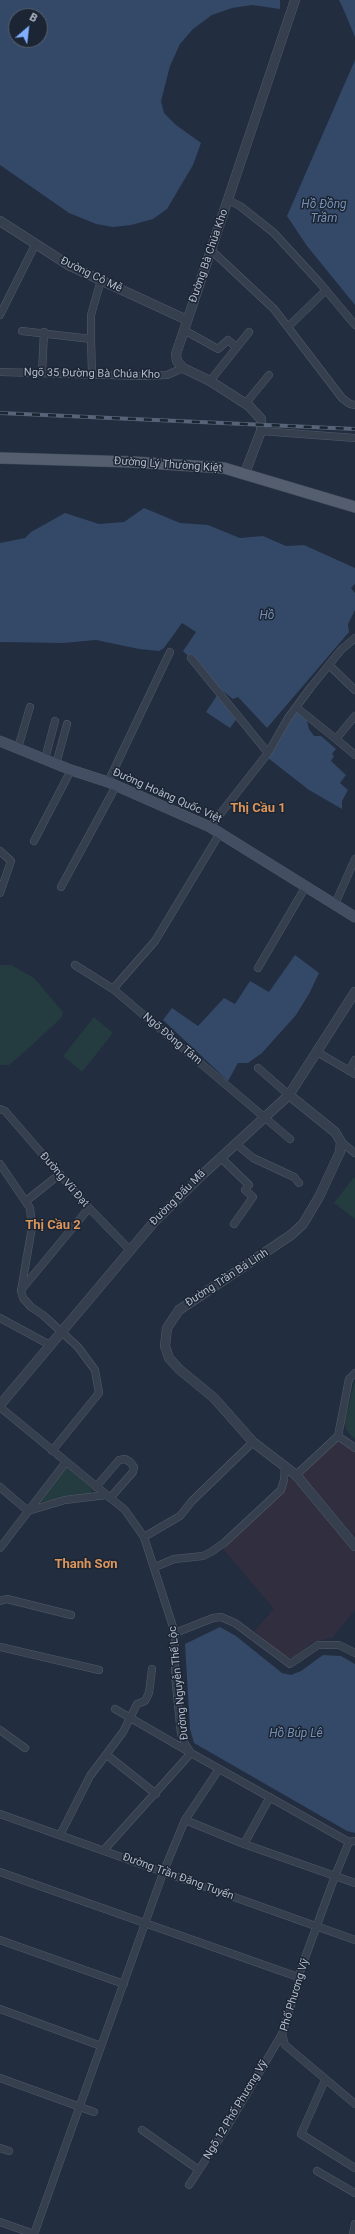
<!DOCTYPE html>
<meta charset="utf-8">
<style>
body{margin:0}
#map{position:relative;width:355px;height:2234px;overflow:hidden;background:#222d3f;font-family:Roboto,sans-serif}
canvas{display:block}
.north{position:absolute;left:8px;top:8px;width:40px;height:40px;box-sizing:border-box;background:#1b2533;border:1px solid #57616f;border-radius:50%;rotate:28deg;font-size:11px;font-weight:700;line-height:16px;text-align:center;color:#b2baca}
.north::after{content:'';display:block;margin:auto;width:14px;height:18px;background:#81afff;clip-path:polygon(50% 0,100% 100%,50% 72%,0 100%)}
</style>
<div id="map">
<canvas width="355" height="2234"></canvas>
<div class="north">B</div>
</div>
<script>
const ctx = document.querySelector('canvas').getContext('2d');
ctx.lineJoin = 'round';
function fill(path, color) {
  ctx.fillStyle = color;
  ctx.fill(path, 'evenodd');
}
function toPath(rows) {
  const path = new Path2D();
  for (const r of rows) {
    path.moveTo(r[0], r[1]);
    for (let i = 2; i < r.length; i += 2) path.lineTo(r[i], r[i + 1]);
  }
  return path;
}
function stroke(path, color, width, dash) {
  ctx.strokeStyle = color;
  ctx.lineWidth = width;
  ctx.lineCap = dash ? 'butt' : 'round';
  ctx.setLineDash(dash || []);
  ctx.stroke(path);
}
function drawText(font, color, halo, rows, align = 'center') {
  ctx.font = font + ' Roboto,sans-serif';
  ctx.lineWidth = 3;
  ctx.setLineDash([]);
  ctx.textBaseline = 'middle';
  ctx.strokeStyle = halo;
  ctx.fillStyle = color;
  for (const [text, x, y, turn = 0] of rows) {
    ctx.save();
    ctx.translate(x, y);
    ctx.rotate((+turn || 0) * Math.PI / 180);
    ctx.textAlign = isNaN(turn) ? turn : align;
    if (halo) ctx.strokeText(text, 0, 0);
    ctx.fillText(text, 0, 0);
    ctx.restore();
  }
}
fill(toPath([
 [338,1440,355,1452,355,1537,301,1475],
 [293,1475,355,1550,355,1610,332,1638,313,1642,292,1658,284,1656,254,1631,274,1609,219,1544]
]), '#312e3f');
fill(toPath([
 [0,965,11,965,34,978,63,1012,62,1017,30,1047,9,1065,0,1065],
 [94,1017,113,1033,82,1072,63,1056],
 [354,1177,355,1178,355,1219,334,1203],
 [355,1380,355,1439,348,1432,344,1424],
 [67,1467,92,1488,91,1493,38,1503]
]), '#243c40');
fill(toPath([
 [0,0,280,0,280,9,252,5,232,8,212,15,193,29,180,44,170,66,161,101,164,113,176,125,201,143,193,165,167,209,153,219,131,225,113,227,96,224,69,213,0,165],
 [16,16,40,16,40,40,16,40],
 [339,0,355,0,355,37,342,6],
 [355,60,355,305,307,246,287,216],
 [144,508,180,523,208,525,240,538,263,536,286,546,304,545,355,568,355,584,351,588,355,593,355,610,348,624,349,632,267,728,238,697,233,699,224,692,183,651,196,632,182,623,164,648,159,651,139,649,96,640,63,643,0,642,0,543,25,538,31,532,65,513,99,524,124,522],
 [218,694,238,717,230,728,206,712],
 [296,711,306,717,309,729,314,736,321,736,336,749,332,754,334,756,331,761,346,775,340,783,348,790,342,801,342,809,309,790,268,758],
 [295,955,319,973,309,994,296,1015,262,1053,248,1063,238,1063,228,1081,163,1020,172,1008,198,1026,224,998,235,1004,250,981,269,992],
 [220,1627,236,1636,282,1673,291,1675,301,1671,323,1655,341,1656,355,1664,355,1833,347,1831,194,1743,190,1729,185,1644]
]), '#344867');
const minor = toPath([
 [228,200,240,206,274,233,319,282,355,325],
 [211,250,274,309,342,398,350,404,355,405],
 [0,315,35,245],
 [289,326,326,290],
 [184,330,218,349,228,340,236,347],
 [22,331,91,339,91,315,101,280],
 [91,339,92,374],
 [0,372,143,376,167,375,183,368],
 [42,373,44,332],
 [210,381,249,332],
 [245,404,269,375],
 [261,431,355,438],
 [191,658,268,753,210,827],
 [329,665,355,690],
 [296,707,336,739,355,716],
 [336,739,355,755],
 [18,748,30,707],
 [268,753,288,718,311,687,341,650,355,638],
 [45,759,55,721],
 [56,764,67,724],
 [108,782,170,652],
 [34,841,71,770],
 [0,851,11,861,0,893],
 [61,887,116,786],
 [335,904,355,859],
 [75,965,113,989,290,1139],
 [258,968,306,886],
 [113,989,155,941,220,833],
 [317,1052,355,1074],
 [258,1068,289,1095],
 [349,1071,355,1060],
 [0,1109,5,1111,89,1208,130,1250],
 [341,1142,355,1153],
 [235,1143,253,1158,294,1177,299,1183],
 [220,1157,249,1185,245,1190,253,1197,234,1224],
 [0,1164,30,1208,32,1227,21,1291,23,1298,31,1307,43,1315,78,1347,95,1370,99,1393,52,1451],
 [26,1201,60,1174],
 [21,1290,89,1208],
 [0,1318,50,1345],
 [0,1407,125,1510,144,1537,175,1633,175,1675,181,1734,185,1744,191,1753,349,1842,355,1841],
 [338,1436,355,1448],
 [296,1475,338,1436,349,1379,355,1373],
 [0,1487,28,1511,65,1500,106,1495],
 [96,1487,119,1460,125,1459,130,1462,134,1467,133,1472,110,1498],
 [144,1537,180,1516,192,1501,253,1442],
 [0,1548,66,1462],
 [155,1567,174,1559,203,1556,211,1552,224,1543,281,1490,284,1480,285,1467],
 [0,1601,7,1599,71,1615],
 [175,1633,213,1618,221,1617,235,1623,290,1664,318,1645,339,1645,355,1653],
 [0,1647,99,1670],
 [0,1730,25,1748],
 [107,1755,156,1794],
 [0,1814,355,1940],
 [185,1820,244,1844,355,1883],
 [60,1835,90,1776,123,1732,137,1704,145,1701,149,1693,152,1669],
 [349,1842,335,1876,298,1977,298,1984,282,2034,285,2045,355,2104],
 [244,1844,270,1797],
 [104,1850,191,1753,115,1709],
 [0,1872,298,1977],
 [0,1940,124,1984],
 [0,2009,101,2046],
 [0,2078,94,2112],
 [325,2080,301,2134,355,2168],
 [142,2130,199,2170],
 [0,2148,9,2151],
 [317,2171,355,2193],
 [189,2185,227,2127,282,2034],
 [0,2222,34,2234],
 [34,2234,163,1873,185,1820,219,1769],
 [353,2234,355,2224]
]);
const tertiary = toPath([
 [0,221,70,266,187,320],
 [245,473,261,431,261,419,249,406,232,395,210,381,183,368,177,361,176,354,295,0],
 [289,1095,335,1132,341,1142,340,1152,319,1197,303,1224,291,1235,179,1310,167,1328,165,1346,169,1358,179,1369,214,1398,253,1442,296,1475,355,1546],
 [0,1405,154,1222,203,1174,289,1095,355,992]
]);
const secondary = toPath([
 [0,741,71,770,108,782,210,827,355,917]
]);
const primary = toPath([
 [0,458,133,462,224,468,355,507]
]);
stroke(minor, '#515a69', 8);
stroke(tertiary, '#515a69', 10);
stroke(secondary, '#515a69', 11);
stroke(primary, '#3f4957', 12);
stroke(minor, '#363f4e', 7);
stroke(tertiary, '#363f4e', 9);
stroke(secondary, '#434e62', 10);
stroke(primary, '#545e6f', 11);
const rail = toPath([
 [0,413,355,429]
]);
stroke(rail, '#576376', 4);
stroke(rail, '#1b2533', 2.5, [8]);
drawText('11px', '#b2baca', '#1b2533', [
 ["Đường Bà Chúa Kho",209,256,-71],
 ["Đường Cô Mễ",91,275,26],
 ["Ngõ 35 Đường Bà Chúa Kho",92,374,1],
 ["Đường Lý Thường Kiệt",168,465,4],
 ["Đường Hoàng Quốc Việt",167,796,24],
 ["Ngõ Đồng Tâm",172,1039,40],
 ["Đường Vũ Đạt",64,1180,49],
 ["Đường Đấu Mã",178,1198,-45],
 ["Đường Trần Bá Linh",227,1278,-33],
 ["Đường Nguyễn Thế Lộc",179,1683,-96],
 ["Đường Trần Đăng Tuyển",178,1877,20],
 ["Phố Phương Vỹ",295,1995,-73],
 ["Ngõ 12 Phố Phương Vỹ",236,2110,-59]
]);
drawText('italic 12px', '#778fb3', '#1b2533', [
 ["Hồ Đồng",324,205],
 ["Trầm",324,219],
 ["Hồ",267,616],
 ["Hồ Búp Lê",296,1734]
]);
drawText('bold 13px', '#dc955a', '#1b2533', [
 ["Thị Cầu 1",258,809],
 ["Thị Cầu 2",53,1226],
 ["Thanh Sơn",86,1565]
]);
</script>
